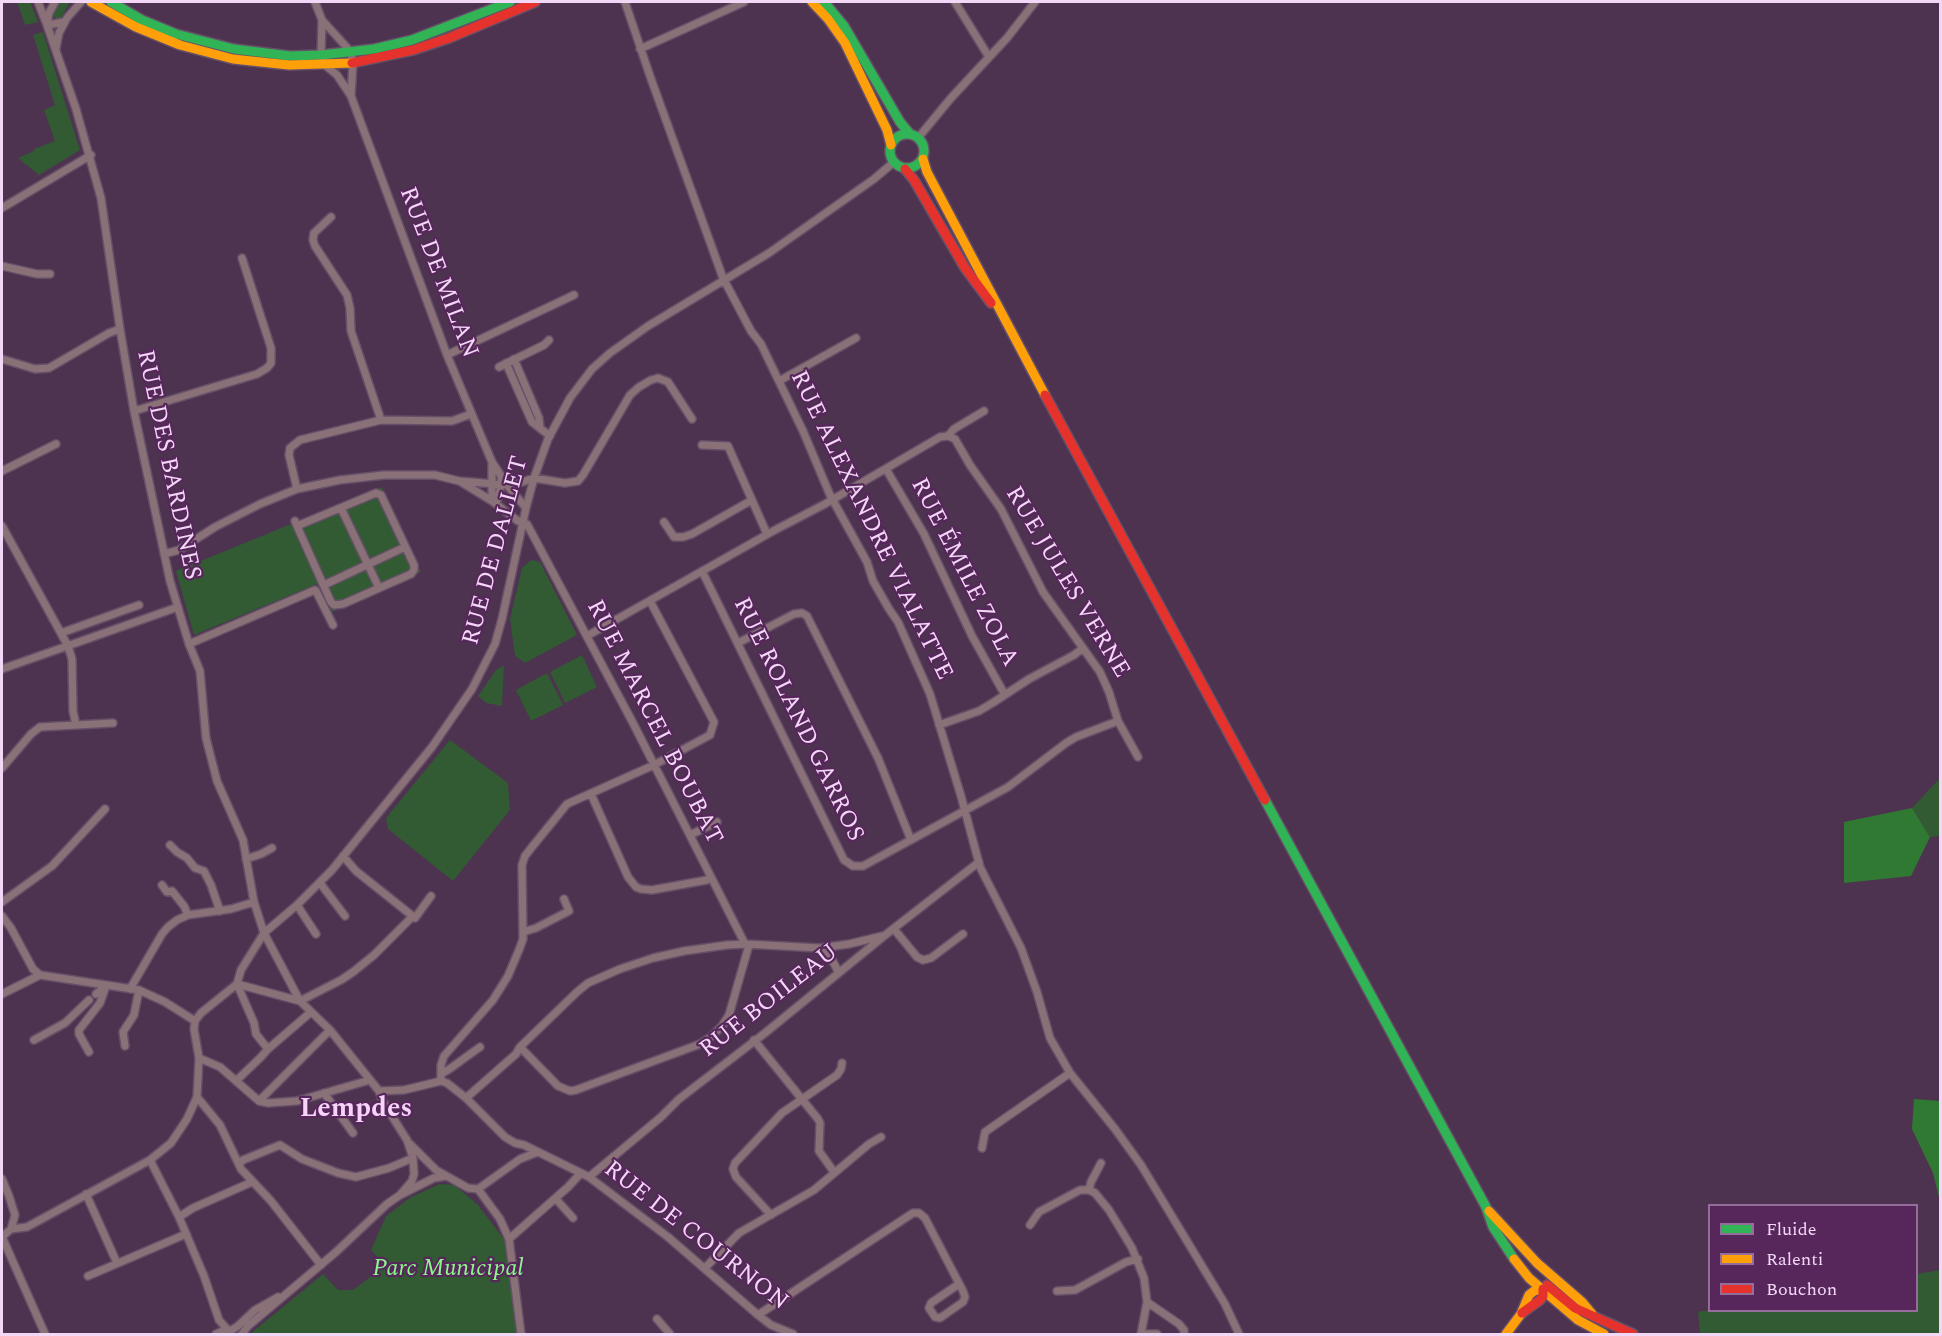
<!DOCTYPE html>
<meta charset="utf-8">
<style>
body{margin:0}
#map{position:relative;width:1942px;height:1336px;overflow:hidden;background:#4d3350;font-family:Spectral,serif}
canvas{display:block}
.frame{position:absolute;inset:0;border:3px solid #f3d7f6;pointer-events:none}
.legend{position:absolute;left:1708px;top:1204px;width:210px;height:108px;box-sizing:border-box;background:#57275c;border:2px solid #956d9a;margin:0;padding:8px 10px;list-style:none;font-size:18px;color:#f3d7f6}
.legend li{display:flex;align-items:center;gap:12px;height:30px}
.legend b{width:30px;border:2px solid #956d9a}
</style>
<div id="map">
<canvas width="1942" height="1336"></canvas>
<div class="frame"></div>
<ul class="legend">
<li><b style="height:8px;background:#30b455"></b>Fluide</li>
<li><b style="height:8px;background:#ff9f0a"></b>Ralenti</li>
<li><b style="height:8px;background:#e5322d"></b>Bouchon</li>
</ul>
</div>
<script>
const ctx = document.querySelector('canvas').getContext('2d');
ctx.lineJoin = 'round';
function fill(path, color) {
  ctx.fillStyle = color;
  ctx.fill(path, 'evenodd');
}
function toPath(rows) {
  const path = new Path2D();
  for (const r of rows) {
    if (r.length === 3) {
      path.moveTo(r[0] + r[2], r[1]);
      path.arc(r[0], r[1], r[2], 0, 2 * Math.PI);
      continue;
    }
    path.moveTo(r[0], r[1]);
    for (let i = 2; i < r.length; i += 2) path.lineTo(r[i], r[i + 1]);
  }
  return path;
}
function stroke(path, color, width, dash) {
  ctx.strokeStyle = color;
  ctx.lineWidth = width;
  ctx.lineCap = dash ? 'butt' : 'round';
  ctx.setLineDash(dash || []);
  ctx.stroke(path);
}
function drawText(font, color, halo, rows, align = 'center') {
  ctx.font = font + ' Spectral,serif';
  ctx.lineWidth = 4.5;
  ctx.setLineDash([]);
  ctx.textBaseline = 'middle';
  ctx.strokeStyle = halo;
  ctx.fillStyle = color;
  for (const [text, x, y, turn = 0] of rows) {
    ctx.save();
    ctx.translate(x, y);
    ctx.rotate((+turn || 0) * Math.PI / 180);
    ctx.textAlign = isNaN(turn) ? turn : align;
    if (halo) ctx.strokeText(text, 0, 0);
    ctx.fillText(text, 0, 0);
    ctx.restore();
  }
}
fill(toPath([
 [17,2,30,2,38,22,25,25],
 [61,2,70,2,61,18,57,19,52,15],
 [43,32,80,150,39,175,18,158,34,151,34,149,55,141,44,110,55,105,33,35],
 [382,487,421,572,332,612,317,584,194,635,176,571],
 [531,560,540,562,577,635,525,663,515,656,510,619,522,568],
 [582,655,597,687,565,703,550,672],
 [504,665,502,706,486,703,478,696,496,670],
 [547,673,563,705,531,721,516,690],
 [450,740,508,783,510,810,453,881,388,829,386,818],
 [1940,778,1940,836,1930,837,1912,808],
 [440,1184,454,1185,477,1204,507,1243,516,1334,250,1334,323,1274,338,1290,353,1290,385,1266,371,1250,386,1216,411,1197],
 [1940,1270,1940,1334,1700,1334,1698,1312,1709,1310,1916,1310,1917,1274]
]), '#325a33');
fill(toPath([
 [1912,808,1930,837,1911,876,1844,883,1844,822],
 [1914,1099,1940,1101,1940,1201,1933,1173,1912,1129]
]), '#2f7932');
const street = toPath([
 [38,2,47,25,64,22],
 [55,2,49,13,47,25,76,109,101,198,120,329,134,411,170,581,189,644,200,671,206,738,217,781,243,840,254,902,264,933,300,1001,330,1030,379,1091,383,1102,407,1140,413,1158,414,1174,412,1181,400,1195],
 [315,2,322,20,321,55,325,65,337,75,351,96,447,355,492,462,507,485,526,508],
 [625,2,650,76,723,278,751,331,761,344,803,431,830,495,867,562,873,581,889,609,898,622,930,694,961,796,980,867,1021,948,1037,992,1050,1038,1070,1073,1115,1129,1141,1165,1225,1304,1239,1334],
 [955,2,989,57],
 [322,20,351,52,353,63,351,96],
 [56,48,59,33,67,18,81,2],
 [640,49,744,2],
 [918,138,951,98,1007,38,1035,2],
 [2,208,91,155],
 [331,217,314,233,313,240,315,246,347,295,350,308,351,331,381,420],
 [2,266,37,274,50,274],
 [447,355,574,295],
 [2,359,35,369,49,368,109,333,120,329],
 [514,359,539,418,540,428],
 [506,363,532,422,550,436],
 [499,367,544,345,549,340],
 [779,381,856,338],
 [134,411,257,374,267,368,271,363,271,348,242,258],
 [948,436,955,439,970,465,1001,509,1043,592,1100,672,1109,692,1118,721,1138,757],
 [702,445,728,446,767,534],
 [492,462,492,501],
 [886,469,924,534,972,636,1005,695],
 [2,471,56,444],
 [461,482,492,501,518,521,527,524,633,723,745,944],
 [297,489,289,455,290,448,300,440,381,420,452,421,471,414],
 [496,504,500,490,501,480],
 [341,508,379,588],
 [295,521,297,526,331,602,334,605,343,604,411,574,414,570,414,565,381,495,376,493,297,526],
 [664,522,674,537,683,537,692,534,752,500],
 [2,526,68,646,72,659,73,711,76,725],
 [164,554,179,550,215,527,260,504,297,489,340,480,384,475,435,475,459,481,507,485,522,482,534,478,565,483,578,481,583,475,630,395,639,387,651,380,658,378,668,382,692,419],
 [702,571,844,860,853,866,863,866,1008,787,1066,743,1076,737,1118,721],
 [324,585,405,547],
 [61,633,139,605],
 [587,636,775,530,825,504,940,437,948,436,954,429,984,411],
 [738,643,794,614,802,613,807,616,878,758,911,840],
 [189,644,315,590,317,593,333,625],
 [2,669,178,607],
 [939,725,979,711,994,702,1029,679,1074,655,1083,648],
 [2,768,31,734,40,727,113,723],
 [591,794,628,877,636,887,641,889,652,890,707,880,711,877],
 [690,835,717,822],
 [170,845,177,852,187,858,195,868,204,871,211,885,220,911],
 [343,856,356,871,415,918,431,896],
 [246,859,261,854,272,848],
 [320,883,345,916],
 [162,885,167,892,172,891,184,906,188,915],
 [2,902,52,866,105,809],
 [297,905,316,934],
 [2,916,11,928,33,969,40,975],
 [894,929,917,957,923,960,931,958,963,934],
 [523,932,536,928,569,911,564,899],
 [820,948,830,956,839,973],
 [40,975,139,990,165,1002,195,1021],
 [237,984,254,1023,256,1034,268,1049],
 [237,984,300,1001],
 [130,989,162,934,168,927,177,920,188,915,231,909,254,902],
 [2,994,40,975],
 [96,994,106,986],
 [300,1001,341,980,353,972,374,955,413,916],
 [34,1040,65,1023,89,1000],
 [754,1040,818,1119,820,1123,819,1151,834,1172],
 [125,1046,123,1032,134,1015,139,990],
 [520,1047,558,1086,570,1091,576,1090,700,1044,711,1037,722,1026,729,1015,749,945],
 [89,1052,79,1034,79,1030,100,1003,106,986],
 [199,1058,220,1067,259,1101,268,1103,297,1101,370,1080],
 [441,1074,448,1070,480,1047],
 [237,1080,261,1057,268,1049,311,1012],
 [441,1081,441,1065,444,1056,493,1000,508,976,519,950,523,939,522,865,525,856,532,847,567,804,654,765,710,735,714,722,650,601],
 [379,1091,404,1090,441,1081,447,1083,466,1098,505,1137,515,1143,524,1145,589,1177,668,1237,758,1315,771,1325,793,1334],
 [324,1093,353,1133],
 [197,1097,220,1125,241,1169,271,1201,321,1265],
 [466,1098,516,1054,520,1047,577,992,588,983,620,969,653,958,684,951,727,945,745,944,820,948,849,944,882,936],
 [259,1101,330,1030],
 [410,1144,436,1170,468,1188,478,1189,520,1159,538,1152],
 [982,1148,985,1132,1070,1073],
 [150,1160,179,1217,204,1276,219,1320,227,1329],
 [239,1164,243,1160,280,1145,302,1159,338,1173,356,1177,389,1168,413,1158],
 [589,1177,661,1117,679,1099,765,1033,884,936,979,862],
 [2,1179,9,1196,15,1215,11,1229],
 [478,1189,500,1219,509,1239,521,1334],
 [1089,1190,1091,1182,1101,1163],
 [86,1194,117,1263],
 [556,1199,573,1218],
 [771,1215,736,1177,733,1169,735,1163,782,1113,837,1075,841,1069,842,1063],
 [179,1217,193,1208,252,1182],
 [1030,1225,1039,1212,1080,1190,1089,1190,1095,1193,1109,1210,1132,1248,1144,1278,1147,1302,1141,1334],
 [2,1237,11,1229,27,1227,150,1160,171,1143,187,1119,197,1097,199,1058,194,1029,195,1021,201,1013,237,984,241,970,264,933,297,905,332,870,432,747,472,689,495,644,502,619,526,508,534,478,548,439,570,398,592,369,610,353,648,326,769,253,874,179,894,162],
 [2,1237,45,1334],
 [509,1239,568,1187,581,1173],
 [705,1268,739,1233,814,1190,869,1144,881,1137],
 [88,1276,186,1234],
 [1057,1291,1075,1290,1126,1262,1138,1259],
 [1147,1302,1179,1324,1184,1330,1184,1334],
 [758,1315,913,1213,919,1213,925,1218,963,1291,965,1297,963,1302,940,1318,935,1317,929,1308,931,1303,959,1284],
 [657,1319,670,1334],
 [216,1334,227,1329,230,1331,238,1326,255,1310,278,1297],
 [242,1334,248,1326,336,1252,387,1204,400,1195,434,1178,446,1176],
 [1142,1334,1157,1334]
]);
const fast = toPath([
 [111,2,142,20,176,34,234,49,290,56,321,55,374,49,412,40,510,2],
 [824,2,844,26,900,122,910,134],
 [907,151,17],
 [1265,800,1486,1207,1493,1227,1514,1259]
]);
const slow = toPath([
 [91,2,136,27,180,45,233,59,289,65,352,63],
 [812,2,828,19,845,43,887,130,891,145],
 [923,159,927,172,1045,395],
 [1489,1211,1537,1263,1582,1302,1592,1314],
 [1514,1259,1529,1278,1578,1320,1604,1334],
 [1506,1334,1521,1314,1529,1295,1534,1291,1545,1288]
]);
const jam = toPath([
 [352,63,413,50,449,38,535,2],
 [905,169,914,180,965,268,991,303],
 [1045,395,1265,800],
 [1547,1285,1575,1308,1633,1334],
 [1522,1313,1540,1300,1543,1296,1543,1289]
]);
stroke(street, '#665068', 10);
stroke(fast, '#665068', 12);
stroke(slow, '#665068', 12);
stroke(jam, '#665068', 12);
stroke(street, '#8a7077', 7);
stroke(fast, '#30b455', 9);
stroke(slow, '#ff9f0a', 9);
stroke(jam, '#e5322d', 9);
drawText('24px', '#f3d7f6', '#57275c', [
 ["RUE DE MILAN",437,273,69],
 ["RUE DES BARDINES",167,465,78],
 ["RUE ALEXANDRE VIALATTE",870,526,64],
 ["RUE DE DALLET",497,551,-75],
 ["RUE ÉMILE ZOLA",963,573,63],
 ["RUE JULES VERNE",1066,583,59],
 ["RUE ROLAND GARROS",797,720,64],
 ["RUE MARCEL BOUBAT",653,723,63],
 ["RUE BOILEAU",770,1002,-38],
 ["RUE DE COURNON",695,1237,38]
]);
drawText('italic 24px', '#8bf98a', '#57275c', [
 ["Parc Municipal",448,1270]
]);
drawText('bold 27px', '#f6d4f9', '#57275c', [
 ["Lempdes",356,1111]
]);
</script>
